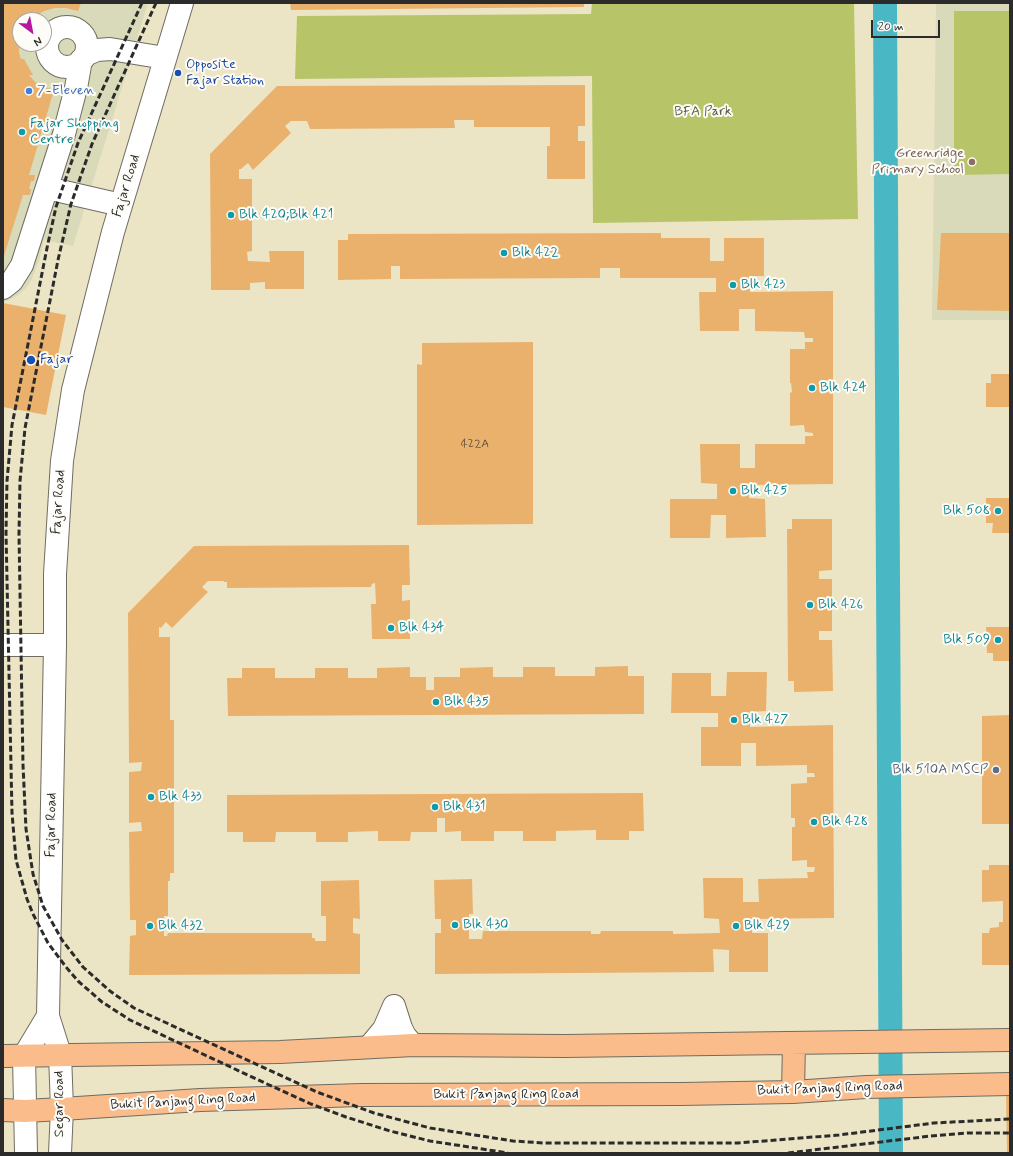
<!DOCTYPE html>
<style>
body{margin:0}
#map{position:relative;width:1013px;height:1156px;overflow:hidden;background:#ece5c5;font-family:Mynerve,sans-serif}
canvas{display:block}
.frame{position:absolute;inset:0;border:4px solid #2b2b2b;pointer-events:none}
.north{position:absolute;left:12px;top:12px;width:40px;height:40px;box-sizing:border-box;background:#fdfcf7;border:1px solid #a9a8a5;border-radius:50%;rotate:148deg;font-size:11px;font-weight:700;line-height:16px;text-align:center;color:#2b2b2b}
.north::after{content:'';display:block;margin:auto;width:14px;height:18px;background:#b5179e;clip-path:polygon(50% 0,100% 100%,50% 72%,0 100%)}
.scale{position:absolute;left:871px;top:20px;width:69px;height:18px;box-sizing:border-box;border:2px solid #2b2b2b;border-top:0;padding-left:5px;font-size:12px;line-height:14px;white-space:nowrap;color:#2b2b2b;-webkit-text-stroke:3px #fdfcf7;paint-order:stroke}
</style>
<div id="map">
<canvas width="1013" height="1156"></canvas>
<div class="frame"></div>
<div class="north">N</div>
<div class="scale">20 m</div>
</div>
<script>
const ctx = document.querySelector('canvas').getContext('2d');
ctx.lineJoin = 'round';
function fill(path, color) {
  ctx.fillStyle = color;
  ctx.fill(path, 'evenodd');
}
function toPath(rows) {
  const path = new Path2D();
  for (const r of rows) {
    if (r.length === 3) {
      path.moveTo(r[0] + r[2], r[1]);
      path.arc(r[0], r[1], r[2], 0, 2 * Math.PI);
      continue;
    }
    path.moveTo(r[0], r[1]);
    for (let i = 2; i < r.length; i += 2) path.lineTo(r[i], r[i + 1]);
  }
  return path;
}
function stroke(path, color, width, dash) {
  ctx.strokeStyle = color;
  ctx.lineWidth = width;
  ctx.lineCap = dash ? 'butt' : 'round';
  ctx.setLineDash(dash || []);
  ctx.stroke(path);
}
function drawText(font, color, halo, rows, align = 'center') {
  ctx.font = font + ' Mynerve,sans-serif';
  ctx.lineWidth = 4;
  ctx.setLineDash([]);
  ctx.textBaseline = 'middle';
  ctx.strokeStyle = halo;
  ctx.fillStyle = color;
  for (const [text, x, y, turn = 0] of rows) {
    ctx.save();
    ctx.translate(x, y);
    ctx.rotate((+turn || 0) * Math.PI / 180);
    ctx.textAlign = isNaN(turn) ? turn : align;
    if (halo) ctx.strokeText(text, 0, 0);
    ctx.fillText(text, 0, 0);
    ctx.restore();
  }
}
fill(toPath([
 [3,3,148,3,73,246,44,240,39,261,31,281,25,289,17,296,9,300,3,302],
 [20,20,44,20,44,44,20,44],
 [936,3,1010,3,1010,320,932,320]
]), '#d9dab9');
fill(toPath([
 [592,3,854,3,858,219,593,223,592,76,295,79,297,16,591,14],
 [954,11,1010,11,1010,174,954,175]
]), '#b7c568');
stroke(toPath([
 [885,3,891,1153]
]), '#4ab8c4', 24);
fill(toPath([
 [3,3,81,3,78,11,66,8,55,8,44,11,34,17,32,20,20,20,19,53,21,59,24,59,33,75,29,75,35,82,44,87,54,90,29,175,35,175,34,181,31,181,29,189,31,189,30,195,23,195,3,259],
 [290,3,584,3,584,7,291,10],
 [585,85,585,126,578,126,578,141,585,141,585,179,547,179,547,146,550,146,550,127,474,127,474,120,454,120,455,128,310,129,307,121,291,121,285,126,291,133,253,170,248,163,241,169,239,169,239,179,252,179,252,251,247,252,248,261,270,262,269,251,304,251,304,289,265,289,265,282,250,283,250,290,211,290,210,154,277,86],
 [661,233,661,238,710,238,710,261,724,261,724,238,764,238,764,276,749,276,750,292,833,291,833,484,749,485,749,498,765,499,766,537,726,538,726,515,711,515,710,538,670,538,670,499,717,499,717,484,701,483,700,444,740,444,740,468,755,468,755,444,805,444,805,436,813,436,813,433,805,432,804,425,790,426,790,393,792,392,791,383,790,383,790,349,805,349,805,342,813,342,813,338,805,338,804,332,755,331,755,309,739,309,739,331,700,331,699,292,716,292,716,278,620,278,620,268,600,268,600,278,400,279,400,266,391,266,391,279,338,280,338,240,348,240,348,234],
 [941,233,1010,233,1010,311,937,310],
 [3,303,66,315,46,415,3,407],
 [533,342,533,524,417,525,417,364,422,365,422,343],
 [991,374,1010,374,1010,407,986,407,986,383,991,383],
 [986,498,1010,498,1010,533,992,533,993,523,986,523],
 [792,519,832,519,832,570,819,571,819,579,832,579,832,631,819,631,819,640,832,640,833,691,794,692,794,681,788,681,787,529,792,529],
 [409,545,410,585,402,585,402,601,410,600,410,639,372,639,371,604,376,604,375,583,372,584,371,587,227,588,227,582,224,582,224,581,208,581,202,587,208,592,172,628,166,622,161,628,159,627,159,637,170,637,170,720,174,720,174,873,170,873,170,881,168,881,168,916,164,916,164,936,167,936,168,933,312,933,312,938,315,938,315,941,326,941,326,916,321,916,321,881,359,880,360,919,353,918,353,933,360,934,360,974,129,975,130,936,136,935,136,920,130,920,129,832,142,831,141,822,129,823,129,772,141,771,142,762,129,763,128,613,194,546],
 [986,627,1010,627,1010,661,993,661,993,653,987,653],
 [628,666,628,676,644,676,644,714,228,716,227,678,242,678,242,668,275,668,275,678,315,678,315,668,348,668,348,678,377,678,377,668,410,667,410,677,426,677,426,690,434,690,434,677,460,677,460,668,493,667,493,677,523,677,523,667,555,667,555,676,595,676,595,667],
 [727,672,767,672,766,711,750,712,750,727,833,725,834,918,752,919,752,933,768,933,768,972,729,972,729,950,713,949,714,972,435,974,435,933,441,933,441,919,435,919,434,880,472,879,473,914,469,914,469,939,482,939,483,931,591,931,591,934,600,934,601,931,673,931,673,934,720,933,719,919,704,918,703,878,743,878,743,902,759,902,758,879,808,878,807,872,814,872,815,867,807,867,807,860,792,861,792,827,795,827,795,818,791,818,791,784,807,783,807,777,815,777,814,773,807,773,807,765,756,766,756,743,741,743,741,766,701,766,701,727,718,727,718,713,671,713,672,673,711,673,711,696,726,696],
 [1010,715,1010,824,982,824,982,716],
 [643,793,644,831,629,831,629,840,596,840,596,830,556,831,556,841,523,841,523,831,494,831,494,841,461,841,461,831,445,832,445,818,437,818,437,832,411,832,410,841,378,841,378,831,348,832,348,842,316,842,316,832,276,832,275,842,243,842,243,832,227,832,227,795],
 [989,865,1010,865,1010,965,982,965,982,933,989,933,990,928,999,927,999,922,1003,922,1003,901,982,902,982,870,989,870],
 [1006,1092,1010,1092,1010,1153,1007,1153]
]), '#eab16c');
const minor = toPath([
 [67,47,20],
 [85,55,97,50,110,49,165,58],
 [47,188,121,205],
 [3,288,12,281,22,265,64,134,76,88,81,60],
 [3,645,55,645],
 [394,1006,401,1028,405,1036,413,1045],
 [369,1047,384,1029,394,1006],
 [26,1153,24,1056,48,1016],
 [60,1153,62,1109,60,1054,48,1016,55,645,55,574,62,461,73,390,113,232,182,3]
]);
const major = toPath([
 [3,1056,280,1052,413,1045,565,1046,1010,1040],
 [793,1092,794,1043],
 [3,1110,25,1111,62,1109,200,1100,361,1095,681,1094,793,1092,866,1087,1010,1084]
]);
stroke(minor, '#6f6c61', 24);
stroke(major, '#6f6c61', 24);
stroke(minor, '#fff', 22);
stroke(major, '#fabc8b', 22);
stroke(toPath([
 [142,3,78,143,56,207,47,248,12,425,7,481,6,533,12,813,16,860,27,899,33,914,48,943,66,967,78,981,102,1002,130,1020,267,1084,311,1104,346,1117,390,1131,430,1141,508,1153],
 [156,3,92,144,71,204,58,260,25,428,20,481,19,534,23,765,26,829,33,874,43,906,62,940,83,967,110,991,134,1008,317,1092,374,1113,430,1128,513,1141,544,1143,738,1143,839,1135,934,1123,1010,1119],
 [788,1153,931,1136,968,1133,1010,1133]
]), '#2b2b2b', 3, [6, 3]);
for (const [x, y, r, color] of [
 [178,73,4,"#1a4fb4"],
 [29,91,4,"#3f7fe0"],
 [22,132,4,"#0f9aa8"],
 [972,162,4,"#8d6e63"],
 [231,215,4,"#0f9aa8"],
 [504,253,4,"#0f9aa8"],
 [733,285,4,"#0f9aa8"],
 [31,360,5,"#1a4fb4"],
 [812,388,4,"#0f9aa8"],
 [733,491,4,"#0f9aa8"],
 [998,511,4,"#0f9aa8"],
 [810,605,4,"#0f9aa8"],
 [391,628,4,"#0f9aa8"],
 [998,640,4,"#0f9aa8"],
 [436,702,4,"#0f9aa8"],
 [734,720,4,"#0f9aa8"],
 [996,770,4,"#5c6f8a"],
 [151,797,4,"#0f9aa8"],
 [435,807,4,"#0f9aa8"],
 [814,822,4,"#0f9aa8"],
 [455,925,4,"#0f9aa8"],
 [150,926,4,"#0f9aa8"],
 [736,926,4,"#0f9aa8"]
]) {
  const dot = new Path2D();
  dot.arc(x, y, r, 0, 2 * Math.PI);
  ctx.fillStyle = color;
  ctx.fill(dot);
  stroke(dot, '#fdfcf7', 1.5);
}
drawText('12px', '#5b4c3b', null, [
 ["422A",475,444]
]);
drawText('14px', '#164399', '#fdfcf7', [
 ["Opposite",186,65],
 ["Fajar Station",186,81],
 ["Fajar",40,360]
], 'left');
drawText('14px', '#366cbe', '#fdfcf7', [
 ["7-Eleven",37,91]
], 'left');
drawText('14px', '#55593d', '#fdfcf7', [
 ["BFA Park",703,112]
]);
drawText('14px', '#0d838f', '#fdfcf7', [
 ["Fajar Shopping",30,124],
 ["Centre",30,140],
 ["Blk 420;Blk 421",239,215],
 ["Blk 422",512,253],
 ["Blk 423",741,285],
 ["Blk 424",820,388],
 ["Blk 425",741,491],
 ["Blk 508",990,511,"right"],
 ["Blk 426",818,605],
 ["Blk 434",399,628],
 ["Blk 509",990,640,"right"],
 ["Blk 435",444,702],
 ["Blk 427",742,720],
 ["Blk 433",159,797],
 ["Blk 431",443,807],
 ["Blk 428",822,822],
 ["Blk 430",463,925],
 ["Blk 432",158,926],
 ["Blk 429",744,926]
], 'left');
drawText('14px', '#785e54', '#fdfcf7', [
 ["Greenridge",964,154],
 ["Primary School",964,170]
], 'right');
drawText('14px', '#2b2b2b', '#fdfcf7', [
 ["Fajar Road",127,186,-73],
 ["Fajar Road",59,502,-86],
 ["Fajar Road",52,825,-89],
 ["Bukit Panjang Ring Road",830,1089,-2],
 ["Bukit Panjang Ring Road",506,1095],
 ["Bukit Panjang Ring Road",183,1102,-3],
 ["Segar Road",60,1104,-90]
]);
drawText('14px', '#4e5e75', '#fdfcf7', [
 ["Blk 510A MSCP",988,770]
], 'right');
</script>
